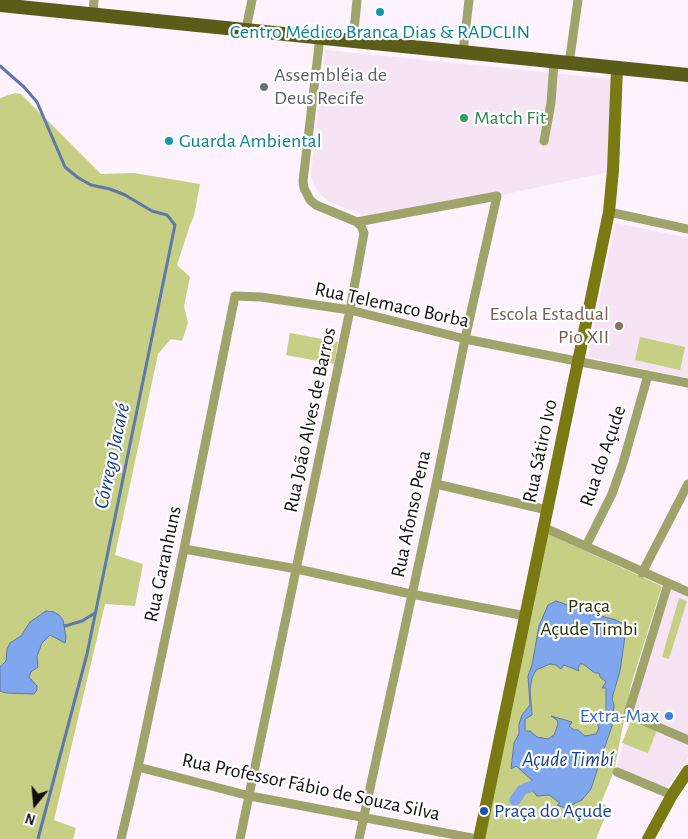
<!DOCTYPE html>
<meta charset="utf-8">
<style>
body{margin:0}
#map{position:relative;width:688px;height:839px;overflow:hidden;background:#fdf2fd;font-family:"Alegreya Sans",sans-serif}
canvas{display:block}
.north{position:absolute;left:10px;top:779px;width:50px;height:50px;-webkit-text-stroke:4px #fff;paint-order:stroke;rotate:197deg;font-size:14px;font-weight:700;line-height:20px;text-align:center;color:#100c10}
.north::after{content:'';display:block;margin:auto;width:18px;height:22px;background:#100c10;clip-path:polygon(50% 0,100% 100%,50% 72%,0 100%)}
</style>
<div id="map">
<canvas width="688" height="839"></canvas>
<div class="north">N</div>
</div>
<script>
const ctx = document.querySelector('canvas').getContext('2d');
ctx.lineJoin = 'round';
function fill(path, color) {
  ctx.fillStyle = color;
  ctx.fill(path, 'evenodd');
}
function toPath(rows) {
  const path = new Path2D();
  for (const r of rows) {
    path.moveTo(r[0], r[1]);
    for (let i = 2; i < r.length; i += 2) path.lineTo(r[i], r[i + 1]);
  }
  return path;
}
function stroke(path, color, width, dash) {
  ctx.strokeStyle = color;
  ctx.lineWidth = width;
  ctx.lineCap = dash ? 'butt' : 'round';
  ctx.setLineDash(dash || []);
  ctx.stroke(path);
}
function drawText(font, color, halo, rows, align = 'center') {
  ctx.font = font + ' "Alegreya Sans",sans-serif';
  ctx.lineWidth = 4.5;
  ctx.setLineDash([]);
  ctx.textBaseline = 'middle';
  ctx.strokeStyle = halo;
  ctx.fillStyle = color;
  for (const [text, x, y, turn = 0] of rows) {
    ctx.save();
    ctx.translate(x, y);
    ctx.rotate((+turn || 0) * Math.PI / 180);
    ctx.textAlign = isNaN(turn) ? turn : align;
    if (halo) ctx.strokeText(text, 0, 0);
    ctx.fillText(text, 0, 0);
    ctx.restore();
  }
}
fill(toPath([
 [325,50,612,79,608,172,497,196,370,219,345,208,328,201,319,193,313,182,311,174],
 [615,223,688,238,688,378,588,357],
 [671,589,688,595,688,757,666,789,616,768]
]), '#f4e4f4');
fill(toPath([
 [15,93,21,94,101,174,134,173,200,184,194,216,190,225,177,265,190,277,184,306,188,323,182,341,171,339,158,354,115,555,143,564,135,606,105,604,54,820,76,828,73,839,0,839,0,98],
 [290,333,338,342,334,364,286,355],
 [640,337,685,347,680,370,635,360],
 [546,533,662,586,631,685,614,771,601,803,609,807,596,839,482,839],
 [679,598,687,601,669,659,662,657],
 [631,720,657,730,648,753,622,743]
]), '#c6cf84');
const water = toPath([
 [556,601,593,614,616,620,623,624,626,629,620,671,612,698,614,705,612,726,602,755,591,789,582,800,565,808,557,805,560,803,549,795,537,796,531,789,532,780,516,766,511,769,514,743,519,734,519,724,522,715,530,705,528,676,532,665,539,626,548,605,556,601],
 [550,664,556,665,561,669,564,665,579,671,578,668,580,664,583,664,595,673,599,673,600,677,606,682,602,688,606,688,606,711,603,719,595,719,599,728,596,734,585,736,578,730,574,730,569,726,572,722,551,716,557,720,558,724,554,735,548,739,537,737,530,731,525,731,525,719,532,715,530,689,532,678,536,670,550,664],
 [46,611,54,612,59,615,63,620,66,637,65,643,50,635,42,643,37,656,38,667,31,672,29,677,37,686,37,690,34,694,6,693,0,691,0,667,6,661,7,649,10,643,21,636,30,622,46,611]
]);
fill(water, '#80a6ed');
stroke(water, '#5e78ab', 1);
stroke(toPath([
 [0,66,24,87,37,102,65,167,77,177,91,185,110,189,125,195,152,211,167,215,175,225,87,654,38,839],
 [65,626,82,621,95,613]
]), '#5e78ab', 3);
stroke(toPath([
 [515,800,522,790,532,786]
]), '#80a6ed', 11);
stroke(toPath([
 [93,13,94,0],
 [246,29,252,0],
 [353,41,357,0],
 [463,52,469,0],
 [569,64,578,0],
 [544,141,551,103,554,62],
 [609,212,688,229],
 [357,222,497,196,465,339,436,484,359,839],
 [436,484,547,510],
 [543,527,688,592],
 [586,546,612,494,623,463,648,375],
 [184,549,297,569,411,594,526,616],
 [642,573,688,484],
 [668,584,628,714,688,740],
 [138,767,250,796,477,839],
 [617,772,672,795],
 [121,839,138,767,184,549,235,296,261,297,350,310,465,339,688,383],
 [240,839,350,310,364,233,361,226,357,222,316,205,310,200,304,188,303,181,320,37]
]), '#a1a46a', 9);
stroke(toPath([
 [479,839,609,212,613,170,617,68],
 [648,839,672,795,688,771]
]), '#797a11', 12);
stroke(toPath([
 [0,5,688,75]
]), '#5b5c18', 14);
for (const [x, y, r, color] of [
 [380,12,5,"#0f9aa8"],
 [264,87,5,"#6b7280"],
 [464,118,5,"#2e9e5b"],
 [169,141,5,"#0f9aa8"],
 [619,326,5,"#8d6e63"],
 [669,716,5,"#3f7fe0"],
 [484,811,5,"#1a4fb4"]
]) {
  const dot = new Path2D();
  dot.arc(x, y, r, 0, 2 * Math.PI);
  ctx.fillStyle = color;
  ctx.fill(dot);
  stroke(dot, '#fff', 2);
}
drawText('20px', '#0d838f', '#fff', [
 ["Centro Médico Branca Dias & RADCLIN",380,32],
 ["Guarda Ambiental",179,141,"left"]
]);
drawText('20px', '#5b616d', '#fff', [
 ["Assembléia de",274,75],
 ["Deus Recife",274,98]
], 'left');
drawText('20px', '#27864d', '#fff', [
 ["Match Fit",474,118]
], 'left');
drawText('20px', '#100c10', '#fff', [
 ["Rua Telemaco Borba",392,305,12],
 ["Rua João Alves de Barros",310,420,-78],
 ["Rua Sátiro Ivo",540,451,-78],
 ["Rua do Açude",603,456,-71],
 ["Rua Afonso Pena",411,514,-78],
 ["Rua Garanhuns",163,564,-78],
 ["Rua Professor Fábio de Souza Silva",311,787,12]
]);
drawText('20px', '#785e54', '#fff', [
 ["Escola Estadual",609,314],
 ["Pio XII",609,337]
], 'right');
drawText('20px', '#2d3009', '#fff', [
 ["Praça",589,606],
 ["Açude Timbi",589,629]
]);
drawText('20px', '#366cbe', '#fff', [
 ["Extra-Max",659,716]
], 'right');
drawText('20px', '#164399', '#fff', [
 ["Praça do Açude",494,811]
], 'left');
drawText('italic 21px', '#183f91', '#fff', [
 ["Córrego Jacaré",112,456,-78],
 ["Açude Timbí",568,760]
]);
</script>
